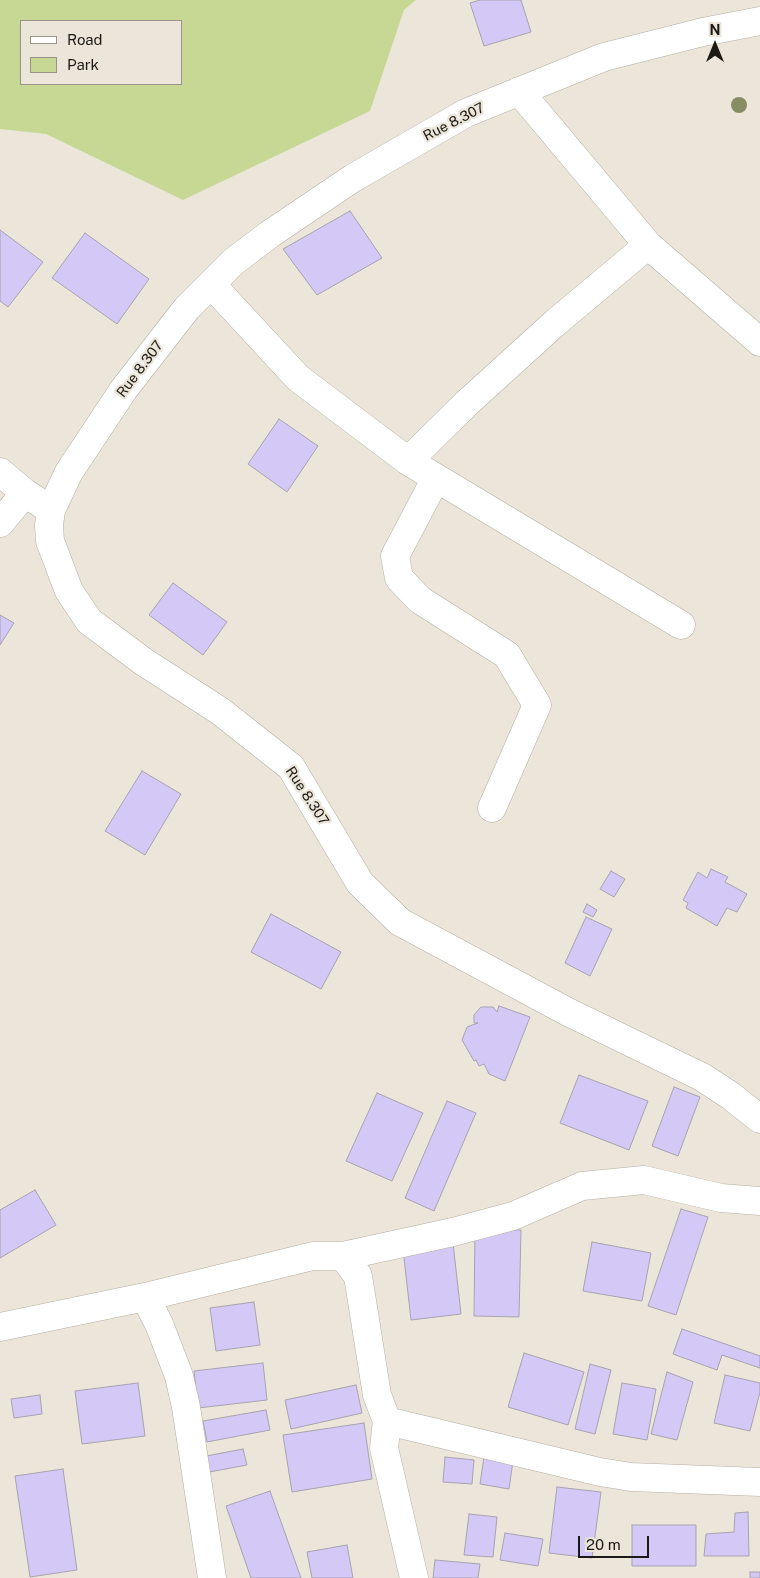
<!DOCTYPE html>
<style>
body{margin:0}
#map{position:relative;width:760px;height:1578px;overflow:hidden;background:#ece6da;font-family:"Public Sans",sans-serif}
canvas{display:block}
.legend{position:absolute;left:20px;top:20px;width:162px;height:65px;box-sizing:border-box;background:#ece6da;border:1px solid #99948b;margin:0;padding:6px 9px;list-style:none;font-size:15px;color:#1c1a15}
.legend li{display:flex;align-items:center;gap:10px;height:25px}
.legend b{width:25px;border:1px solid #99948b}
.north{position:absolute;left:690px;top:20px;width:50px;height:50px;-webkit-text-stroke:4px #ece6da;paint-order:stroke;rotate:0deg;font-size:14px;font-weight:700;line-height:20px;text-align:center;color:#1c1a15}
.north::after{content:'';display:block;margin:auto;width:18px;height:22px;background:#1c1a15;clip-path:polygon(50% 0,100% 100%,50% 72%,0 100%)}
.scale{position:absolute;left:578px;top:1536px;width:71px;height:22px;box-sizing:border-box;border:2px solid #1c1a15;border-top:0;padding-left:6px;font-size:15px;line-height:18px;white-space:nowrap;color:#1c1a15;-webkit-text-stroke:4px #ece6da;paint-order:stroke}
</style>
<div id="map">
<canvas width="760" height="1578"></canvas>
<ul class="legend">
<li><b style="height:6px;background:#fff"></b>Road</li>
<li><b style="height:14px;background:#c7d895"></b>Park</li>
</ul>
<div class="north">N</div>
<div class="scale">20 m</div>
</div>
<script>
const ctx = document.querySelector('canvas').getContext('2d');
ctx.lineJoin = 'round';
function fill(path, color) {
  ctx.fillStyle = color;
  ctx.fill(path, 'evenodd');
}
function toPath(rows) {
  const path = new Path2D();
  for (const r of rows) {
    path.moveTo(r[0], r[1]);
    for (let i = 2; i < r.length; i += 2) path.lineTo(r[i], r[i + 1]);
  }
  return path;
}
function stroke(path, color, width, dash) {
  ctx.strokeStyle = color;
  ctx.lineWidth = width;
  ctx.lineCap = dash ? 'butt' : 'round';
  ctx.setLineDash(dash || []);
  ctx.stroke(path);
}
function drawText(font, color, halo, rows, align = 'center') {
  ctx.font = font + ' "Public Sans",sans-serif';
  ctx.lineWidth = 4.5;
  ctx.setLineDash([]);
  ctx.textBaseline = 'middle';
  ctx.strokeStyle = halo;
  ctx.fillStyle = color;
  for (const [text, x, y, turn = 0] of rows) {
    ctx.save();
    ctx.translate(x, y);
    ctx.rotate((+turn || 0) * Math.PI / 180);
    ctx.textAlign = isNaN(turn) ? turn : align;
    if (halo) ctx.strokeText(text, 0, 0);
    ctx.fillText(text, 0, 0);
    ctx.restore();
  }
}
fill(toPath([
 [0,0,416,0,404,10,370,111,183,200,46,134,0,129],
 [21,21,181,21,181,84,21,84]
]), '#c7d895');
const building = toPath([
 [480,0,521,0,531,32,484,46,470,3,480,0],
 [350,211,382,258,317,295,283,249,350,211],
 [0,230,43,262,8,307,0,301,0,230],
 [85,233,149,279,117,324,52,278,85,233],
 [279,419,318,446,287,492,248,464,279,419],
 [173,583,227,622,203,655,149,615,173,583],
 [0,615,14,623,0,645,0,615],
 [142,771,181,794,145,855,105,831,142,771],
 [711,869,728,877,725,882,747,894,737,912,727,908,717,926,686,908,688,903,683,900,698,872,707,878,711,869],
 [611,871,625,879,614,897,600,889,611,871],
 [587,904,597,910,593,917,583,912,587,904],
 [271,914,341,952,321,989,251,952,271,914],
 [586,917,612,929,590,976,565,963,586,917],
 [499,1006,530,1017,505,1081,489,1074,484,1064,479,1066,476,1060,474,1061,462,1040,467,1027,478,1023,474,1023,474,1015,481,1007,493,1007,497,1012,499,1006],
 [579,1075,648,1101,629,1150,560,1123,579,1075],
 [674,1087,700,1097,678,1156,652,1146,674,1087],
 [377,1093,423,1113,392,1181,346,1161,377,1093],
 [447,1101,476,1113,434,1211,405,1198,447,1101],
 [35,1190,56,1225,0,1258,0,1210,35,1190],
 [681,1209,708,1217,676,1315,648,1306,681,1209],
 [475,1229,521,1230,519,1317,474,1316,475,1229],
 [592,1242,651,1253,642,1301,583,1291,592,1242],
 [453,1243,461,1314,411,1320,403,1249,453,1243],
 [254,1302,260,1345,216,1351,210,1308,254,1302],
 [682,1329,760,1356,760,1368,722,1355,717,1370,673,1354,682,1329],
 [524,1353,584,1372,568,1425,508,1407,524,1353],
 [263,1363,267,1400,198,1408,194,1371,263,1363],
 [590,1364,611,1370,595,1434,575,1429,590,1364],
 [667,1372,693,1382,677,1440,651,1434,667,1372],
 [725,1375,760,1383,760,1392,750,1431,714,1423,725,1375],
 [138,1383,145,1436,82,1444,75,1391,138,1383],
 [622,1383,656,1389,647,1440,613,1434,622,1383],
 [356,1385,362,1413,291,1429,285,1400,356,1385],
 [40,1395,42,1414,14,1418,11,1399,40,1395],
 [266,1410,270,1430,207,1442,203,1421,266,1410],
 [364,1423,372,1479,292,1492,283,1435,364,1423],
 [243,1449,247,1465,204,1473,201,1457,243,1449],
 [445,1457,474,1460,472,1484,443,1482,445,1457],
 [484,1457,513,1461,509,1489,480,1484,484,1457],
 [63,1469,77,1570,30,1577,15,1476,63,1469],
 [557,1487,601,1492,592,1558,549,1553,557,1487],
 [270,1491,301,1578,251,1578,226,1506,270,1491],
 [748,1512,749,1556,704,1556,706,1534,734,1532,735,1513,748,1512],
 [469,1514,497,1517,493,1557,464,1555,469,1514],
 [632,1525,696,1525,696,1566,632,1566,632,1525],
 [505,1533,543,1539,538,1566,500,1560,505,1533],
 [347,1545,353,1578,312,1578,307,1552,347,1545],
 [435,1560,480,1564,478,1578,433,1578,435,1560],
 [750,1572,760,1572,760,1578,750,1578,750,1572]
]);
fill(building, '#d4c8f7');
stroke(building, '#a6a3af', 1);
const minor = toPath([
 [760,21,703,32,604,57,466,113,353,178,270,234,233,262,187,308,124,389,69,472,51,510,49,525,50,541,69,591,89,621,144,662,220,711,291,767,360,883,400,922,568,1012,702,1077,731,1096,760,1119],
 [519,91,648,245,760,342],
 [211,284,298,378,408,461,681,625],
 [408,461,468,402,555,323,648,245],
 [0,472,25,493,51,510],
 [436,478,395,556,399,578,420,600,507,655,537,705,492,808],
 [0,523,25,493],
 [343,1256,453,1232,513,1216,582,1186,644,1180,721,1198,760,1201],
 [145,1297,159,1324,179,1376,186,1407,212,1578],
 [0,1327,145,1297,313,1256,343,1256,358,1276,377,1395,387,1421],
 [414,1578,384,1448,387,1421,600,1472,631,1477,760,1482]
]);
stroke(minor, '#b4afa3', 29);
stroke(minor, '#fff', 28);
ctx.fillStyle = '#888c63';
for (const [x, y] of [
 [739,105]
]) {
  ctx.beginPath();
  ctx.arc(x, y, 8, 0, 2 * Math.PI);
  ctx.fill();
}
drawText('14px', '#1c1a15', '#ece6da', [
 ["Rue 8.307",454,122,-27],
 ["Rue 8.307",140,369,-53],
 ["Rue 8.307",307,796,57]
]);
</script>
